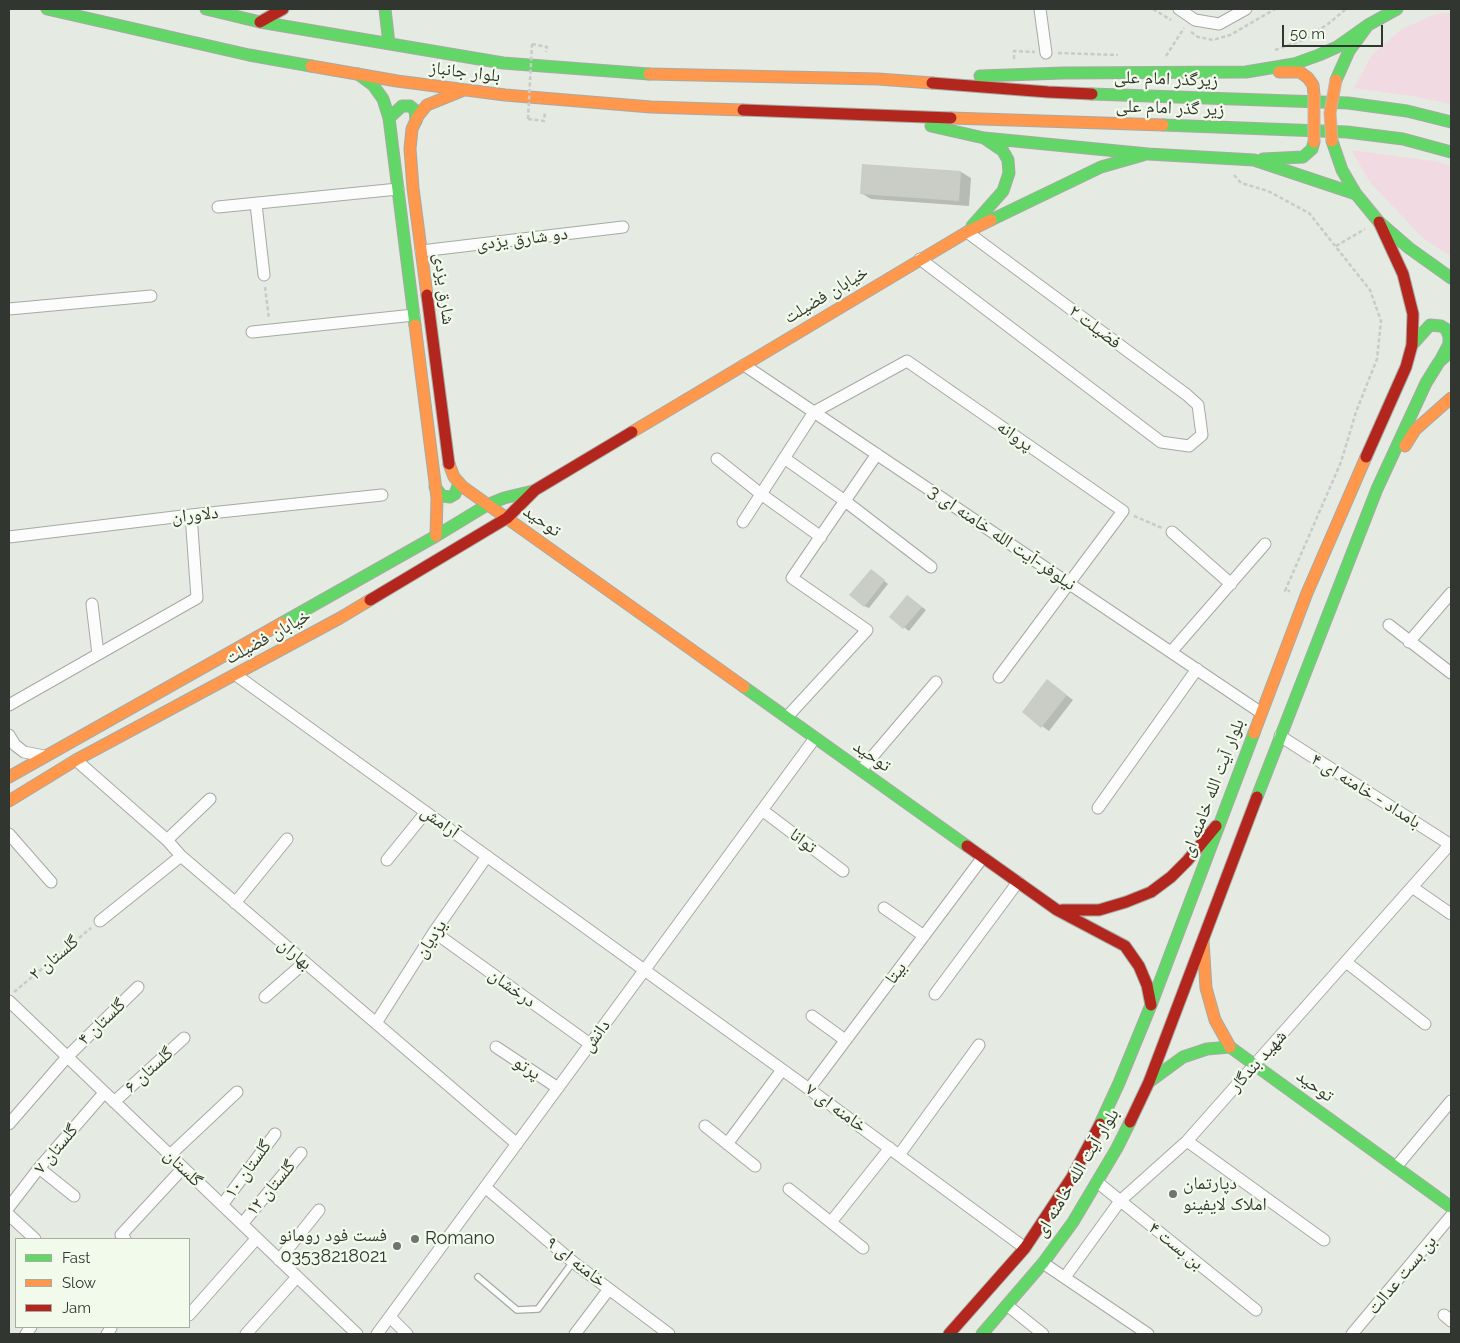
<!DOCTYPE html>
<meta charset="utf-8">
<style>
body{margin:0}
#map{position:relative;width:1460px;height:1343px;overflow:hidden;background:#e5eae2;font-family:Raleway,sans-serif}
canvas{display:block}
.frame{position:absolute;inset:0;border:10px solid #323630;pointer-events:none}
.legend{position:absolute;left:15px;top:1238px;width:175px;height:90px;box-sizing:border-box;background:#f2fbeb;border:1px solid #a5aca0;margin:0;padding:6px 9px;list-style:none;font-size:15px;color:#323630}
.legend li{display:flex;align-items:center;gap:10px;height:25px}
.legend b{width:25px;border:1px solid #a5aca0}
.scale{position:absolute;left:1282px;top:25px;width:101px;height:22px;box-sizing:border-box;border:2px solid #323630;border-top:0;padding-left:6px;font-size:15px;line-height:18px;white-space:nowrap;color:#323630;-webkit-text-stroke:4px #f2fbeb;paint-order:stroke}
</style>
<div id="map">
<canvas width="1460" height="1343"></canvas>
<div class="frame"></div>
<ul class="legend">
<li><b style="height:6px;background:#63d668"></b>Fast</li>
<li><b style="height:6px;background:#ff974d"></b>Slow</li>
<li><b style="height:6px;background:#b3261e"></b>Jam</li>
</ul>
<div class="scale">50 m</div>
</div>
<script>
const ctx = document.querySelector('canvas').getContext('2d');
ctx.lineJoin = 'round';
function fill(path, color) {
  ctx.fillStyle = color;
  ctx.fill(path, 'evenodd');
}
function toPath(rows) {
  const path = new Path2D();
  for (const r of rows) {
    path.moveTo(r[0], r[1]);
    for (let i = 2; i < r.length; i += 2) path.lineTo(r[i], r[i + 1]);
  }
  return path;
}
function stroke(path, color, width, dash) {
  ctx.strokeStyle = color;
  ctx.lineWidth = width;
  ctx.lineCap = dash ? 'butt' : 'round';
  ctx.setLineDash(dash || []);
  ctx.stroke(path);
}
function drawText(font, color, halo, rows, align = 'center') {
  ctx.font = font + ' Raleway,"Noto Naskh Arabic",sans-serif';
  ctx.lineWidth = 4.5;
  ctx.setLineDash([]);
  ctx.textBaseline = 'middle';
  ctx.strokeStyle = halo;
  ctx.fillStyle = color;
  for (const [text, x, y, turn = 0] of rows) {
    ctx.save();
    ctx.translate(x, y);
    ctx.rotate((+turn || 0) * Math.PI / 180);
    ctx.textAlign = isNaN(turn) ? turn : align;
    if (halo) ctx.strokeText(text, 0, 0);
    ctx.fillText(text, 0, 0);
    ctx.restore();
  }
}
fill(toPath([
 [1451,13,1451,104,1413,96,1354,88,1372,55,1402,29,1436,14],
 [1351,150,1439,162,1451,166,1451,256,1424,239,1370,182]
]), '#f1dae1');
fill(toPath([
 [863,165,961,172,971,178,969,206,871,199,861,193],
 [875,573,888,584,869,608,864,606],
 [908,596,926,610,909,631,891,617],
 [1048,681,1073,700,1049,731,1042,726]
]), '#0003');
fill(toPath([
 [862,164,961,171,959,201,860,194],
 [871,569,885,580,864,607,849,595],
 [907,595,922,607,903,629,889,617],
 [1047,679,1067,695,1041,728,1022,712]
]), '#c9cdc6');
const lane = toPath([
 [478,1277,517,1310,538,1309,573,1262]
]);
const street = toPath([
 [1040,9,1046,53],
 [1179,9,1195,20,1219,24,1246,9],
 [256,204,264,275],
 [218,207,398,189],
 [421,251,623,227],
 [920,259,1161,442,1189,446,1202,435,1198,405,1187,395,967,232],
 [9,309,151,296],
 [252,332,414,315],
 [744,365,1260,712],
 [784,458,845,501,931,567],
 [717,459,761,494,821,537],
 [743,522,814,412,907,361,1123,511,999,677],
 [1172,532,1231,584],
 [9,537,191,515,382,495],
 [92,604,98,654],
 [1389,625,1451,673],
 [1409,642,1451,593],
 [1171,652,1265,544],
 [236,675,809,1089,1025,1248],
 [9,705,197,598,191,515],
 [787,717,867,630,792,578,877,454],
 [9,735,15,745,24,752,44,756],
 [1280,736,1451,845],
 [76,760,167,840,181,856,517,1144],
 [861,770,936,682],
 [1098,808,1197,669],
 [762,810,843,871],
 [9,834,51,882],
 [167,840,210,799],
 [387,860,426,812],
 [1412,887,1451,914],
 [235,903,287,839],
 [884,908,924,936],
 [100,921,181,856],
 [434,932,590,1044],
 [1346,962,1425,1024],
 [935,994,1018,882],
 [265,997,304,963],
 [9,1001,357,1334],
 [812,1016,845,1040],
 [376,1023,434,932,487,856],
 [496,1047,558,1088],
 [809,1089,983,857],
 [114,1102,184,1038],
 [9,1124,67,1057,138,987],
 [705,1126,755,1166],
 [1187,1141,1324,1240],
 [727,1144,782,1070],
 [170,1155,237,1092],
 [899,1155,979,1045],
 [1396,1167,1451,1101],
 [39,1168,74,1196],
 [1097,1182,1256,1310],
 [485,1187,573,1262,669,1334],
 [789,1189,863,1248],
 [222,1205,275,1134],
 [9,1207,39,1168,104,1093],
 [9,1215,35,1239],
 [831,1222,890,1148],
 [242,1224,301,1153],
 [125,1239,121,1235,183,1168],
 [279,1260,319,1210],
 [1043,1263,1148,1334],
 [1065,1277,1120,1201,1187,1141,1451,843],
 [1008,1306,1043,1334],
 [189,1315,257,1238],
 [1444,1315,1451,1321],
 [390,1317,407,1334],
 [26,1334,31,1327],
 [107,1334,111,1328],
 [246,1334,297,1277],
 [377,1334,815,738],
 [575,1334,609,1289],
 [1352,1334,1451,1216]
]);
const fast = toPath([
 [47,9,249,55,311,66],
 [206,9,260,22,503,63,649,74],
 [385,9,389,44],
 [358,74,373,85,383,99,389,118,415,325],
 [980,76,1063,73,1246,72,1294,64,1319,55,1337,47,1368,25],
 [1336,80,1349,51,1368,25,1397,9],
 [1092,94,1348,103,1407,111,1451,122],
 [389,118,402,106,410,106,415,110,416,121],
 [1163,125,1347,132,1403,139,1451,152],
 [931,126,984,138,1148,154,1254,160,1356,194],
 [1332,141,1342,170,1356,194,1379,222,1409,248,1451,278],
 [1263,159,1303,157,1312,149,1314,142],
 [991,220,1101,167,1143,155],
 [972,226,1003,191,1009,173,1008,160,1003,151,984,138],
 [1412,345,1430,325,1441,326,1446,329,1449,336,1449,344,1440,361],
 [435,487,442,496,450,497,455,494,459,483],
 [282,623,436,536,487,505,504,498,533,491],
 [744,687,967,846],
 [1257,797,1377,489,1426,383,1439,362,1451,351],
 [1149,1082,1183,1057,1207,1049,1230,1047,1451,1207],
 [1100,1124,1119,1083,1151,1005,1254,733],
 [982,1334,1043,1263,1073,1222,1117,1148,1130,1122]
]);
const slow = toPath([
 [311,66,397,81,505,95,651,107,743,110],
 [1279,72,1300,72,1308,78,1313,85,1314,94],
 [649,74,878,79,932,83],
 [951,118,1163,125],
 [427,295,413,188,410,149,412,129,418,116,427,105,464,90],
 [415,325,437,498,436,536],
 [632,432,967,232,991,220],
 [1405,446,1415,430,1451,398],
 [449,464,454,477,463,487,744,687],
 [1254,733,1307,593,1366,457],
 [9,777,282,623],
 [9,801,76,760,340,618,370,600],
 [1203,941,1206,988,1215,1020,1230,1047]
]);
const jam = toPath([
 [260,22,283,9],
 [932,83,1048,92,1092,94],
 [743,110,951,118],
 [427,295,449,464],
 [1366,457,1406,367,1412,345,1413,314,1403,274,1379,222],
 [370,600,507,518,535,490,632,432],
 [967,846,1057,910,1125,946,1139,966,1147,985,1151,1005],
 [1062,910,1099,910,1126,902,1151,892,1171,877,1187,861,1216,826],
 [1130,1122,1149,1082,1257,797],
 [949,1334,1025,1248,1072,1177,1100,1124]
]);
stroke(lane, '#a6aaa4', 8);
stroke(street, '#a6aaa4', 13);
stroke(fast, '#a6aaa4', 13);
stroke(slow, '#a6aaa4', 13);
stroke(jam, '#a6aaa4', 13);
stroke(toPath([
 [1153,9,1171,20],
 [1191,32,1198,37,1213,40,1230,35,1275,9],
 [532,44,547,47,546,52],
 [1275,50,1303,40,1328,24,1346,9],
 [1058,53,1118,55],
 [1166,56,1184,28],
 [1014,59,1014,51,1035,52],
 [528,119,544,121,545,112],
 [1234,175,1241,183,1268,191,1309,213,1370,290,1381,321,1377,359,1356,412,1341,462,1285,591,1290,591],
 [1336,246,1365,229],
 [265,287,269,319],
 [1134,516,1162,528],
 [14,992,91,928]
]), '#cacbc9', 2.5, [4, 2.5]);
stroke(lane, '#fbfcfb', 5.5);
stroke(street, '#fbfcfb', 11);
stroke(fast, '#63d668', 11);
stroke(slow, '#ff974d', 11);
stroke(jam, '#b3261e', 11);
const slowBridge = toPath([
 [1314,94,1314,142],
 [1332,141,1330,113,1336,80]
]);
stroke(slowBridge, '#c1b8b9', 13, []);
stroke(toPath([
 [528,119,532,44]
]), '#cacbc9', 2.5, [4, 2.5]);
stroke(slowBridge, '#ff974d', 11);
for (const [x, y, r, color] of [
 [1173,1194,5,"#71756e"],
 [415,1239,5,"#71756e"],
 [397,1246,5,"#71756e"]
]) {
  const dot = new Path2D();
  dot.arc(x, y, r, 0, 2 * Math.PI);
  ctx.fillStyle = color;
  ctx.fill(dot);
  stroke(dot, '#f2fbeb', 2);
}
drawText('18px', '#323630', '#f2fbeb', [
 ["بلوار جانباز",465,72,7],
 ["زیرگذر امام علی",1166,79,2],
 ["زیر گذر امام علی",1170,108,2],
 ["دو شارق یزدی",522,239,-7],
 ["شارق یزدی",444,289,83],
 ["خیابان فضیلت",826,295,-31],
 ["فضیلت ۲",1095,327,37],
 ["پروانه",1015,436,35],
 ["دلاوران",195,515,-6],
 ["توحید",542,521,35],
 ["نیلوفر-آیت الله خامنه ای 3",1002,538,34],
 ["خیابان فضیلت",268,637,-29],
 ["توحید",872,756,35],
 ["بلوار آیت الله خامنه ای",1213,788,-69],
 ["بامداد - خامنه ای ۴",1366,791,32],
 ["آرامش",440,822,36],
 ["توانا",803,841,37],
 ["یزدیان",431,939,-56],
 ["بهاران",295,954,41],
 ["گلستان ۲",54,958,-40],
 ["بیتا",896,973,-53],
 ["درخشان",512,988,36],
 ["گلستان ۴",102,1022,-44],
 ["دانش",596,1036,-54],
 ["شهید بندگار",1258,1061,-48],
 ["پرتو",527,1068,33],
 ["گلستان ۶",149,1070,-42],
 ["توحید",1315,1086,36],
 ["خامنه ای ۷",836,1108,36],
 ["گلستان ۷",56,1149,-50],
 ["گلستان",183,1168,44],
 ["گلستان ۱۰",248,1169,-54],
 ["بلوار آیت الله خامنه ای",1077,1173,-59],
 ["گلستان ۱۲",271,1188,-50],
 ["بن بست ۴",1176,1246,39],
 ["خامنه ای ۹",576,1262,38],
 ["بن بست عدالت",1402,1275,-50]
]);
drawText('18px', '#323630', '#f2fbeb', [
 ["دپارتمان",1183,1184],
 ["املاک لایفینو",1183,1205],
 ["فست فود رومانو",387,1236,"right"],
 ["03538218021",387,1257,"right"],
 ["Romano",425,1239]
], 'left');
</script>
